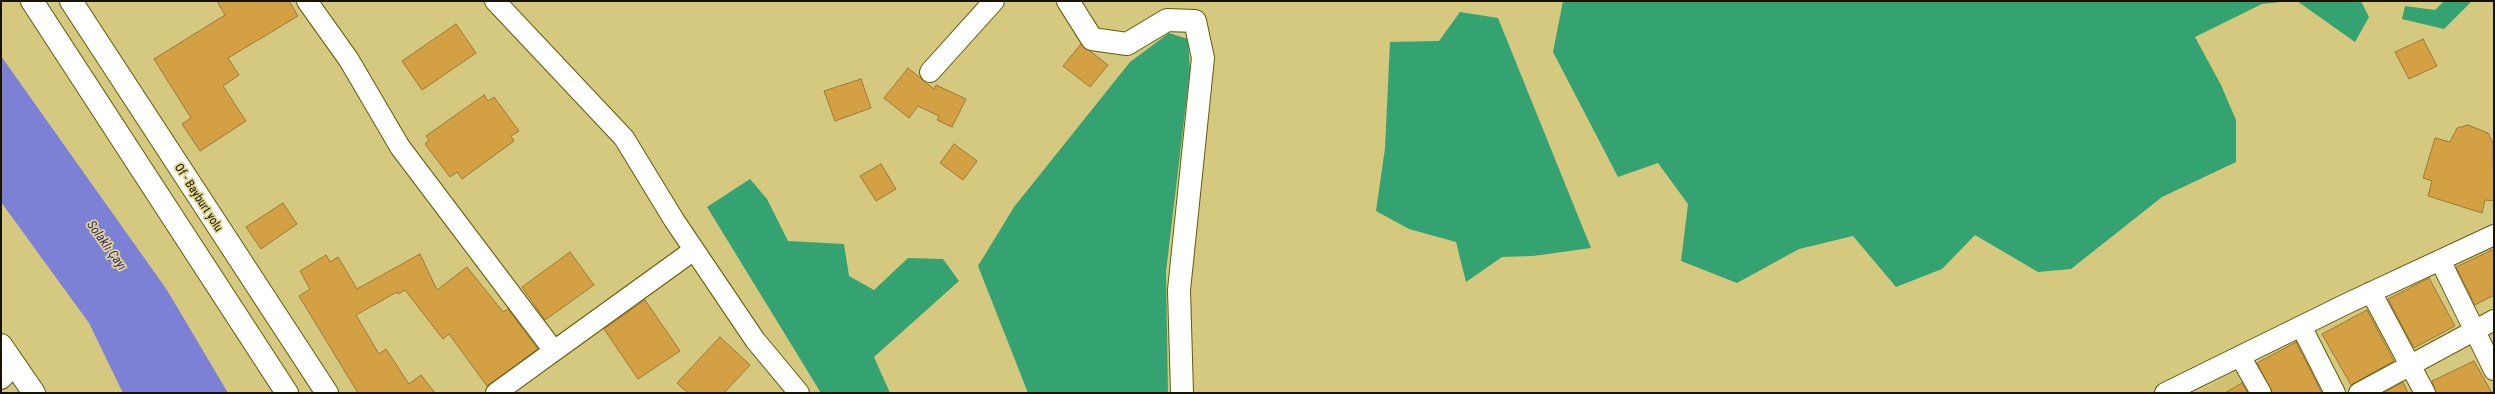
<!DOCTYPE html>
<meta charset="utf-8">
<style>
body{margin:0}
#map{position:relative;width:2495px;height:394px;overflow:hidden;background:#d5c980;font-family:"Roboto Condensed",sans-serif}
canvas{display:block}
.frame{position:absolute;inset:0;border:2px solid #181300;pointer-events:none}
</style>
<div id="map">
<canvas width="2495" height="394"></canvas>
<div class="frame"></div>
</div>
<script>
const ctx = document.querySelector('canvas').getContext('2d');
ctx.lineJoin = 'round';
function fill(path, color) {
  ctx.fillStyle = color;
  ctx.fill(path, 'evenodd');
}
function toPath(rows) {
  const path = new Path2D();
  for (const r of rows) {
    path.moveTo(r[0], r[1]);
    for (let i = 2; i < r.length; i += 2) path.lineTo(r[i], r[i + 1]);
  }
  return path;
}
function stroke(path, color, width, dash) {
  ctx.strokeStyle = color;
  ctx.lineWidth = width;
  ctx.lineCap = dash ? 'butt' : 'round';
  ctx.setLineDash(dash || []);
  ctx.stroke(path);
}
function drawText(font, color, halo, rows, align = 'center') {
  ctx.font = font + ' "Roboto Condensed",sans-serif';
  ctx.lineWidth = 3.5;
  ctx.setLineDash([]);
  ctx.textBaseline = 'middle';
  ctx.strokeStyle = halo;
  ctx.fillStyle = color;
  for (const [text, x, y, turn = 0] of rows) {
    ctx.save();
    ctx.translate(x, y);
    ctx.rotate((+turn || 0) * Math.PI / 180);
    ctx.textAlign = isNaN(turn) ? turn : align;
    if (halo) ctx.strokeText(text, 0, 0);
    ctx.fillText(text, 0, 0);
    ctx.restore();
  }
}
fill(toPath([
 [2240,369,2253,393,2197,393]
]), '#cfc170');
fill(toPath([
 [1563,1,2292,1,2262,4,2195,37,2221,85,2236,120,2236,162,2162,197,2071,269,2038,272,1975,235,1942,269,1896,287,1853,236,1799,249,1737,283,1681,261,1688,204,1658,163,1618,177,1553,52],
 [2297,1,2361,1,2369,17,2355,42],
 [2444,1,2472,1,2444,29,2402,19,2405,6,2435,10],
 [1460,12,1498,18,1591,248,1533,256,1502,257,1466,282,1456,242,1409,229,1376,211,1385,148,1390,42,1439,41],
 [1169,33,1188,39,1190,70,1166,272,1168,393,1028,393,978,266,1014,207,1130,62],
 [750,179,767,199,788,241,844,244,849,276,874,290,908,258,943,259,959,281,874,357,890,393,821,393,707,207]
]), '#34a371');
fill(toPath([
 [1,56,167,290,228,393,123,393,89,323,1,202]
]), '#7d81d5');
const building = toPath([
 [217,1,289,1,298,16,228,58,239,75,223,86,246,121,200,151,182,124,191,118,154,59,225,15,217,1],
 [456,24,476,53,422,90,402,61,456,24],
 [2423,39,2437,66,2409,79,2395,52,2423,39],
 [1081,44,1108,65,1090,87,1063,66,1081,44],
 [908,68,934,89,936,85,966,99,952,127,937,120,939,116,918,106,909,118,884,98,908,68],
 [861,79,871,108,835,121,824,91,861,79],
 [484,95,488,101,494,97,519,131,511,136,514,141,462,179,457,172,450,177,425,144,429,140,426,136,484,95],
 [2468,125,2488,133,2493,143,2494,201,2485,200,2482,213,2428,196,2432,181,2423,178,2435,138,2450,142,2457,128,2468,125],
 [954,144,977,161,963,180,940,163,954,144],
 [881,164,896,189,876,201,860,176,881,164],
 [283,203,297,224,261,249,246,227,283,203],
 [2494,249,2494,295,2475,305,2456,267,2494,249],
 [570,252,594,285,545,320,522,287,570,252],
 [420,254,437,290,467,267,503,312,508,309,538,349,487,386,449,334,443,339,405,290,398,294,397,292,356,315,379,354,386,349,409,384,421,375,435,393,358,393,299,296,310,289,300,271,326,255,330,262,338,257,357,289,420,254],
 [2429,278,2455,326,2414,348,2388,299,2429,278],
 [645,300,680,351,638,379,604,329,645,300],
 [2367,310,2394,361,2351,385,2322,334,2367,310],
 [720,337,750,365,724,393,688,393,677,383,720,337],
 [2296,342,2322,393,2272,393,2257,363,2296,342],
 [2474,361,2492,393,2436,393,2432,381,2474,361],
 [2403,382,2408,393,2412,393,2383,393,2403,382],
 [2242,383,2248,393,2225,393,2242,383]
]);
fill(building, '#d3a143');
stroke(building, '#9c7837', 1);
const minor = toPath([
 [307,1,349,60,400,147,554,351,694,250],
 [495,1,624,138,674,220,755,340,799,393],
 [930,72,994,1],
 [2440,260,2494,370],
 [2371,292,2425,393],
 [2301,326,2335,393],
 [2240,356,2261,393],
 [1,379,15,365],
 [496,393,554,351],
 [2165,393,2348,303,2494,235],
 [2359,393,2494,320]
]);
const tertiary = toPath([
 [1068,1,1092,39,1127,44,1167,20,1195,21,1203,58,1179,290,1182,393],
 [1,345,34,393]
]);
const trunk = toPath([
 [32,1,287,393],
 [71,1,327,393]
]);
stroke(minor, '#655905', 22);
stroke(tertiary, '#655905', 24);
stroke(trunk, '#655905', 24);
stroke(minor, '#fff', 20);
stroke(tertiary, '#fff', 22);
stroke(trunk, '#fff', 22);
drawText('12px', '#181300', '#e2d68d', [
 ["Of - Bayburt yolu",198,198,57]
]);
drawText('italic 13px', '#33288a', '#e2d68d', [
 ["Solaklı Çayı",106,246,54]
]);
</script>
